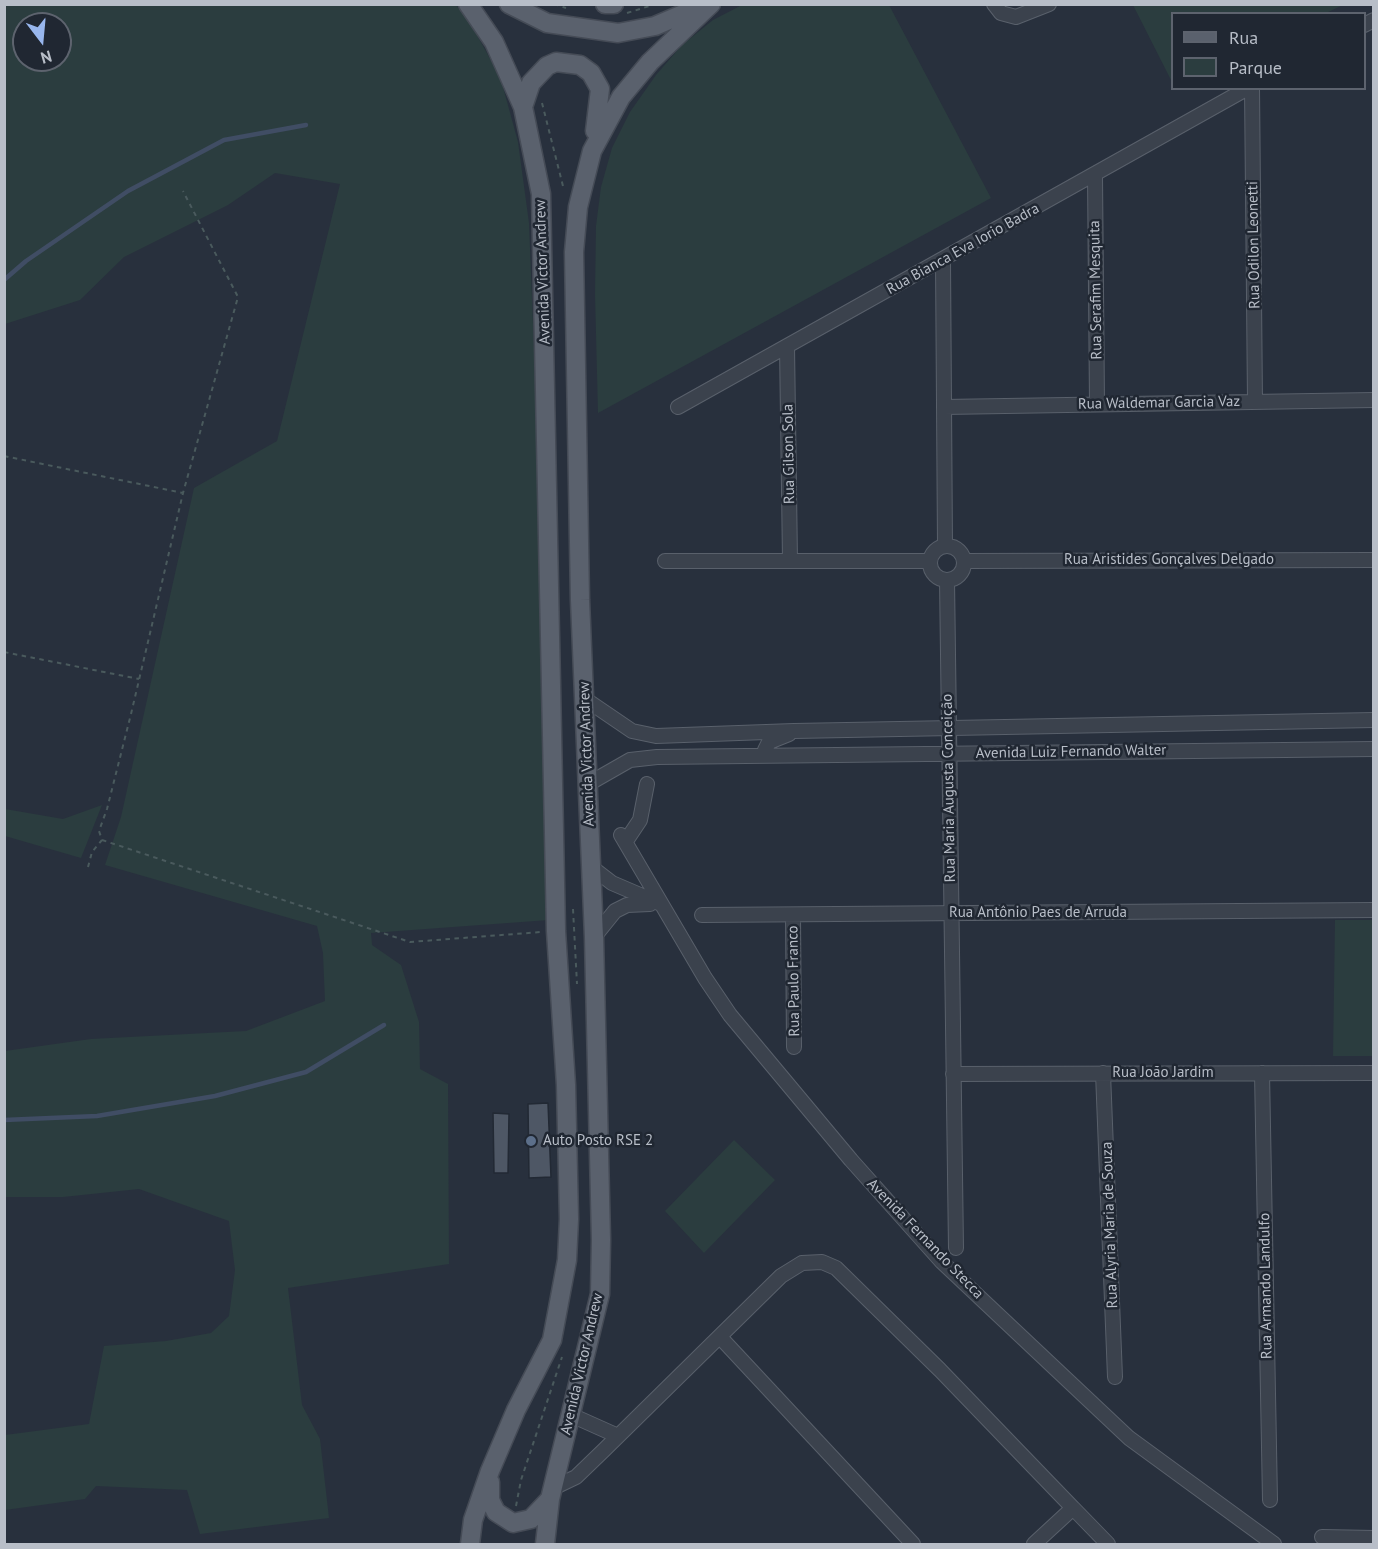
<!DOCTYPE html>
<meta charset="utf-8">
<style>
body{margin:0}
#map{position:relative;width:1378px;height:1549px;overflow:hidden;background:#28303d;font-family:"PT Sans",sans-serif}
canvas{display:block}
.frame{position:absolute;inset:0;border:6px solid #b8bec8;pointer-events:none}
.legend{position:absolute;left:1171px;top:12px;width:195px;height:78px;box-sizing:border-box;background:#202732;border:2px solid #5d636e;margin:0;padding:8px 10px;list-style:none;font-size:18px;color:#b8bec8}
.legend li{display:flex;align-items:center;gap:12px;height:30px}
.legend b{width:30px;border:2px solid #5d636e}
.north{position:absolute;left:12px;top:12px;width:60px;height:60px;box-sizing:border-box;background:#202732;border:2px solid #5d636e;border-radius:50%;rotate:164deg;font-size:16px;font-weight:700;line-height:24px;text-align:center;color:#b8bec8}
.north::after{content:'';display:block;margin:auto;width:21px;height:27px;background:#98b6ed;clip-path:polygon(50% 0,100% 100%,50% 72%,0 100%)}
</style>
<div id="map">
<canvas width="1378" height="1549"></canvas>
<div class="frame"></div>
<ul class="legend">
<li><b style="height:8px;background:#5a616d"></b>Rua</li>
<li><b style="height:16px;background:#2b3d3f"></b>Parque</li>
</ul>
<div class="north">N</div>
</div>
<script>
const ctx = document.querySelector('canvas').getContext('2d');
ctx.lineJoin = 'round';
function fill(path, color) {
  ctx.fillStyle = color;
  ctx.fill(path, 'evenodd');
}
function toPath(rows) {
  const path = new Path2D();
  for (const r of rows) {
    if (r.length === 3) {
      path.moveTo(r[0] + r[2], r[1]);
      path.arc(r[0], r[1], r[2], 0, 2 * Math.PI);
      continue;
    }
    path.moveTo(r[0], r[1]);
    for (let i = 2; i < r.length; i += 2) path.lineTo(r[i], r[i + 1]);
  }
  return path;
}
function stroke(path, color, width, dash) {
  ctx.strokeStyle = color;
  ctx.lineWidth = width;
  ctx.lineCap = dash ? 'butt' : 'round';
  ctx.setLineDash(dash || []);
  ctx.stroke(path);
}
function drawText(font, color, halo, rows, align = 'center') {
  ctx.font = font + ' "PT Sans",sans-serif';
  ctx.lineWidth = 5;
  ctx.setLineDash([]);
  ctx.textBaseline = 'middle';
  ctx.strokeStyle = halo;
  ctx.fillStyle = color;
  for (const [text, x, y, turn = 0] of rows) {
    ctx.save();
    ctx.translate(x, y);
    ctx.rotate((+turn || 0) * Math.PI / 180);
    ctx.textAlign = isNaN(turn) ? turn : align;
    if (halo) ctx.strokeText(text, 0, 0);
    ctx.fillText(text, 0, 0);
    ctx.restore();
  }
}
fill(toPath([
 [32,4,456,5,470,23,500,76,518,142,529,223,541,527,549,920,371,933,372,945,401,965,419,1022,420,1069,448,1084,449,1264,288,1288,302,1405,320,1439,329,1518,200,1534,187,1490,96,1486,85,1499,5,1510,5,1435,89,1424,104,1346,166,1341,211,1333,229,1316,235,1270,229,1221,139,1189,63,1197,5,1197,5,1051,91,1039,246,1031,325,1001,323,953,317,926,105,865,121,817,194,488,277,441,340,184,275,173,228,205,124,257,80,300,5,324,4,6],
 [24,24,60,24,60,60,24,60],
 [742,5,889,5,991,198,598,413,595,294,596,226,601,187,612,148,630,112,656,75,682,45,713,20],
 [1133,5,1343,5,1326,13,1172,14,1172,82],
 [102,805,81,858,5,836,5,809,63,819],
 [1335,920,1373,920,1373,1056,1333,1056],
 [734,1140,775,1180,704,1253,665,1211]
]), '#2b3d3f');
stroke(toPath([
 [4,280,26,261,128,191,224,140,306,125],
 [4,1120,97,1116,215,1096,306,1072,384,1025]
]), '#404d64', 4.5);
const building = toPath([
 [548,1103,551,1177,529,1178,528,1104,548,1103],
 [493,1113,509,1114,508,1173,494,1173,493,1113]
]);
fill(building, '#4e5765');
stroke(building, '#222934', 1.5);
const minor = toPath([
 [994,4,1001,13,1016,17,1049,4],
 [1364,25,1374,20],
 [1252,88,1255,402],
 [1095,176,1097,404],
 [943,261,945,546],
 [787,346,790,561],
 [678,407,1248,88],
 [944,407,1374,400],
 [947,563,17],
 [665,561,930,561],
 [964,561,1374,560],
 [947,580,956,1248],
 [585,699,632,731,656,736,794,731,1374,720],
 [769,755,765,750,769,742,789,734],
 [588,784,630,760,657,757,1374,749],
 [621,835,705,978,730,1015,851,1160,942,1262,1129,1438,1274,1544],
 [626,841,640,820,647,784],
 [590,866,612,883,661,904],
 [702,915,1374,910],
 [793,915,794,1047],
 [594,937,615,911,627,905,650,904],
 [1103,1073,1115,1377],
 [1262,1073,1270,1500],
 [953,1074,1374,1073],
 [720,1337,913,1544],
 [571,1415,618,1436],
 [553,1488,576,1477,604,1450,781,1276,802,1263,822,1262,836,1268,940,1370,1073,1508],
 [1322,1537,1374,1538],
 [1034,1544,1073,1508,1108,1544]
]);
const major = toPath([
 [468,4,494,42,523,107,541,194,556,931,566,1085,569,1219,567,1260,552,1340,516,1410,490,1471,473,1520,470,1544],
 [509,4,547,23,618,33,655,26,704,5],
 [605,4,614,4],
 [523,107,531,83,547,66,556,62,580,65,591,73,600,89,595,131],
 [490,1482,490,1500,496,1512,513,1523,531,1519,550,1499],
 [545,1544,550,1499,600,1294,601,1240,594,937,580,600,574,252,578,207,592,151,621,97,650,62,711,4]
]);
stroke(minor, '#59606b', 16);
stroke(major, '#454b56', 21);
stroke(toPath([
 [554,4,566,8],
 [627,13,656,4],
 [542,103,564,190],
 [4,456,183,493],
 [4,652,139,679],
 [102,840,410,942,541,932],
 [88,867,92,852,102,840,99,831,107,809,131,714,183,493,238,297,183,191],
 [573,909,577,984],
 [516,1506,521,1480,562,1357]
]), '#4a5a5d', 2, [4.5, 4.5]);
stroke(minor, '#3b424d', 14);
stroke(major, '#5a616d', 18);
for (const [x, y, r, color] of [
 [531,1141,6,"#5c6f8a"]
]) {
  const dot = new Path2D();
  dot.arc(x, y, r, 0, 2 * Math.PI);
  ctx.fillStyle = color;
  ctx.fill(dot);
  stroke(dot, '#202732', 2);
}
drawText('15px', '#b8bec8', '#202732', [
 ["Rua Odilon Leonetti",1254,245,-91],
 ["Rua Bianca Eva Iorio Badra",963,249,-29],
 ["Avenida Victor Andrew",543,272,-92],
 ["Rua Serafim Mesquita",1096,290,-91],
 ["Rua Waldemar Garcia Vaz",1159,403,-1],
 ["Rua Gilson Sola",789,454,-91],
 ["Rua Aristides Gonçalves Delgado",1169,560],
 ["Avenida Luiz Fernando Walter",1071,752,-1],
 ["Avenida Victor Andrew",587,754,-92],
 ["Rua Maria Augusta Conceição",949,788,-91],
 ["Rua Antônio Paes de Arruda",1038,913],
 ["Rua Paulo Franco",794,981,-91],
 ["Rua João Jardim",1163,1073],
 ["Rua Alyria Maria de Souza",1110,1225,-92],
 ["Avenida Fernando Stecca",925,1239,46],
 ["Rua Armando Landulfo",1266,1286,-91],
 ["Avenida Victor Andrew",582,1364,-77]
]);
drawText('15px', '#b8bec8', '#202732', [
 ["Auto Posto RSE 2",543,1141]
], 'left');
</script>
